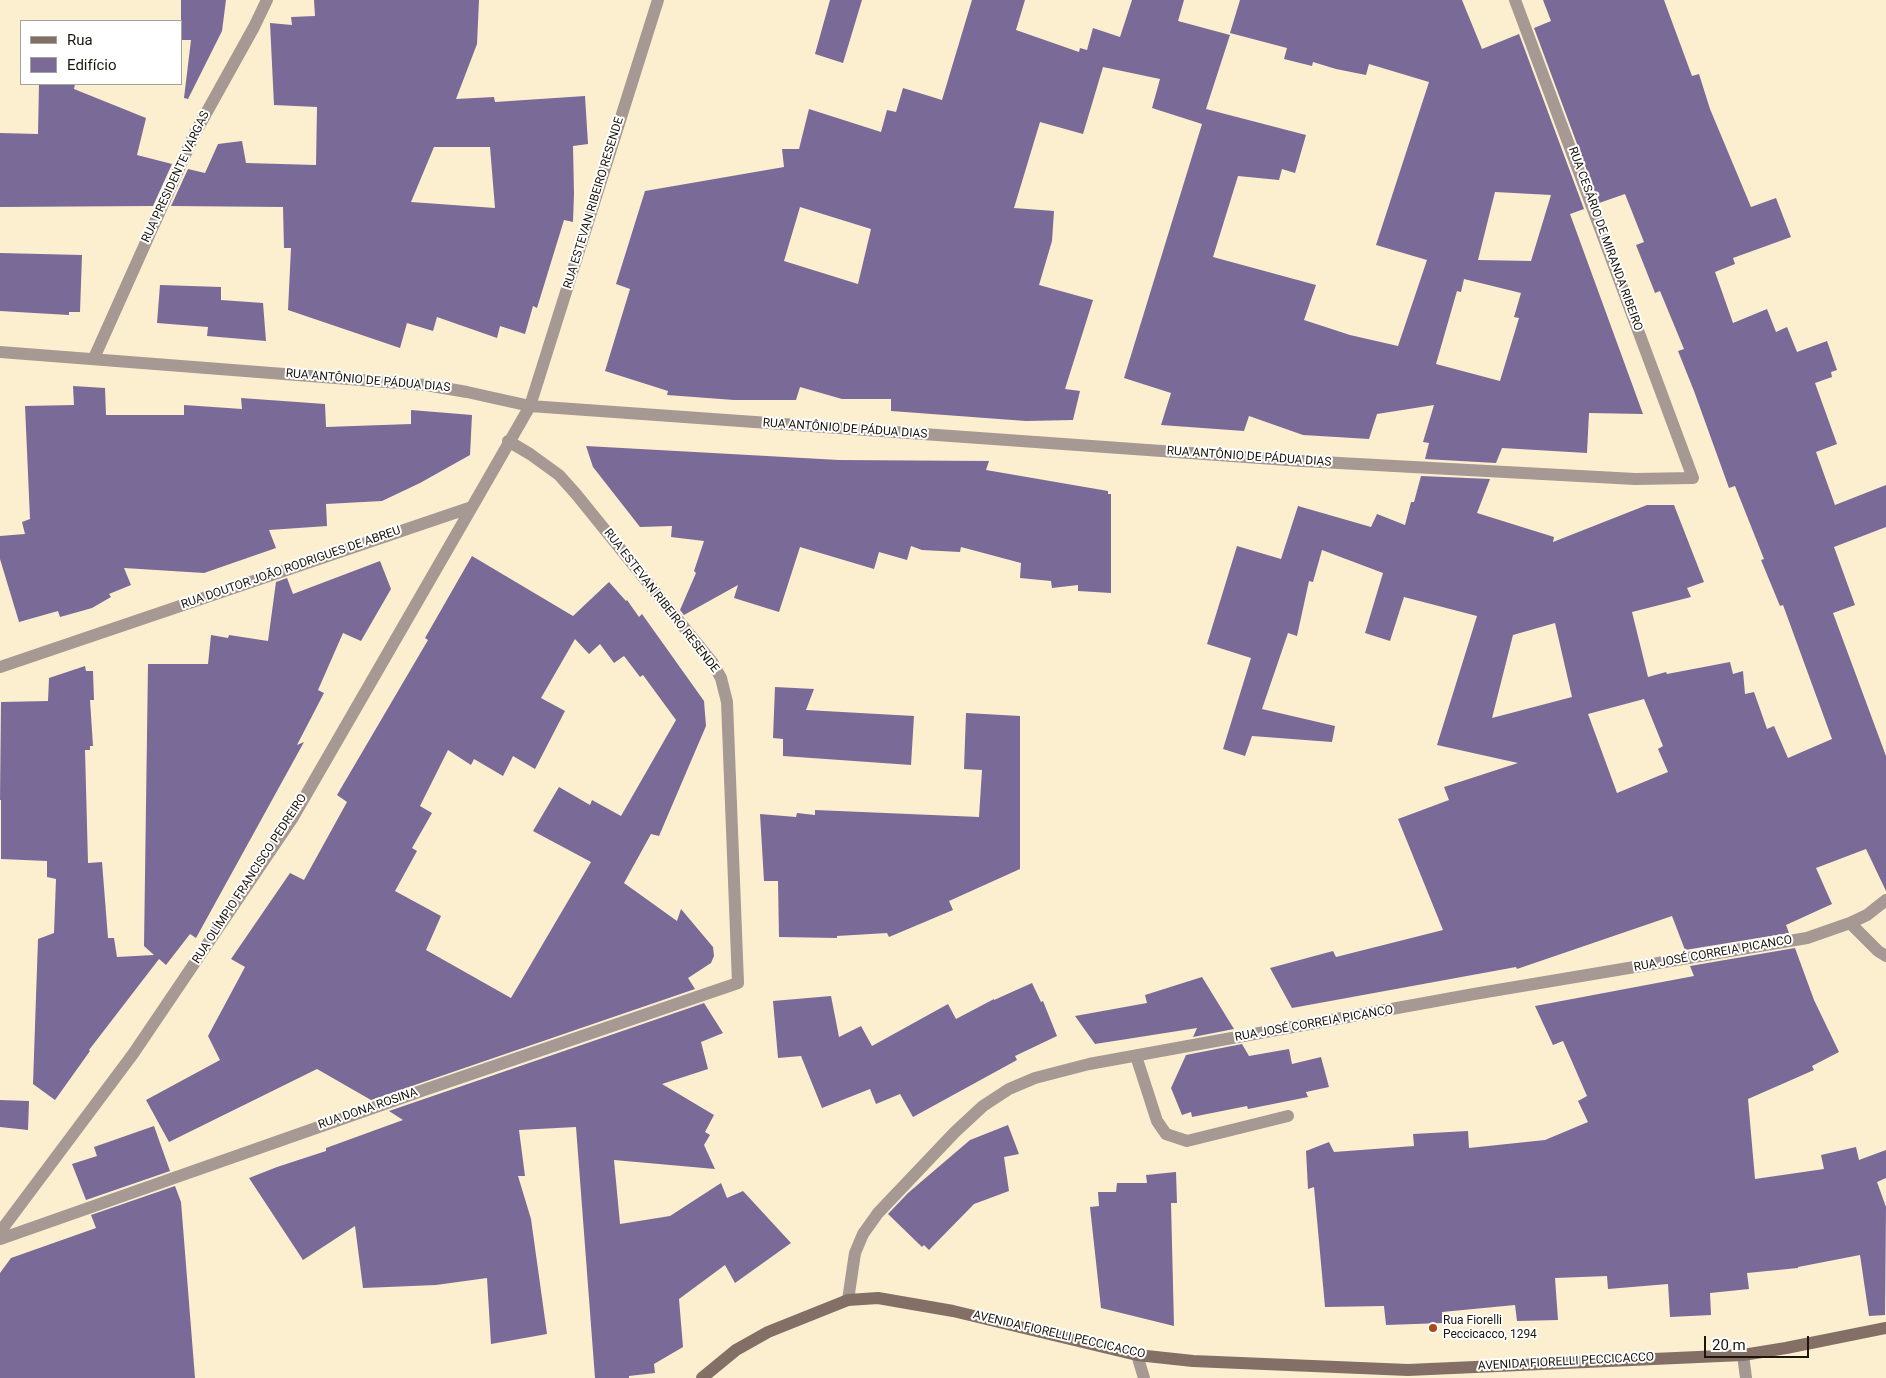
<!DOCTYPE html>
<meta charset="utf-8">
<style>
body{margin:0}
#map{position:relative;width:1886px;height:1378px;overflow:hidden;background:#fbefd0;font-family:Roboto,sans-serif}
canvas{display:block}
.legend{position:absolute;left:20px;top:20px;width:162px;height:65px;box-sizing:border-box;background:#fff;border:1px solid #a3a29d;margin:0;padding:6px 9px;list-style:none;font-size:15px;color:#1a160a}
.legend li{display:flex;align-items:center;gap:10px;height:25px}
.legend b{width:25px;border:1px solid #a3a29d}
.scale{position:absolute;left:1704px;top:1336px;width:105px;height:22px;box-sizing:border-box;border:2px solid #1a160a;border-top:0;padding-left:6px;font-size:15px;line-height:18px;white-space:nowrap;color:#1a160a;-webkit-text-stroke:4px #fff;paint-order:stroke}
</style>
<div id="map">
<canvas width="1886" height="1378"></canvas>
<ul class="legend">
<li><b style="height:6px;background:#836f65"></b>Rua</li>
<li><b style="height:14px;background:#7a6a98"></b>Edifício</li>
</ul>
<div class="scale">20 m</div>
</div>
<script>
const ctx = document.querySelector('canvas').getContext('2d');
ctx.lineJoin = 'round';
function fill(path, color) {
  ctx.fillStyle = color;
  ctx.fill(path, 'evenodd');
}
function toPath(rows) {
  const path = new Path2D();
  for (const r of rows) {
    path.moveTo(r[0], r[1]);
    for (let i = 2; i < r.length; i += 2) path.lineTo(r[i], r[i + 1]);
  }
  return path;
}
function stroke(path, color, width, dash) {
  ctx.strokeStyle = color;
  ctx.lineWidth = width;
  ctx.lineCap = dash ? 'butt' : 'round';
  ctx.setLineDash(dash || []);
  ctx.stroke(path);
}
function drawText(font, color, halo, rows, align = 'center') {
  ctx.font = font + ' Roboto,sans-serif';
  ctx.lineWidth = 4;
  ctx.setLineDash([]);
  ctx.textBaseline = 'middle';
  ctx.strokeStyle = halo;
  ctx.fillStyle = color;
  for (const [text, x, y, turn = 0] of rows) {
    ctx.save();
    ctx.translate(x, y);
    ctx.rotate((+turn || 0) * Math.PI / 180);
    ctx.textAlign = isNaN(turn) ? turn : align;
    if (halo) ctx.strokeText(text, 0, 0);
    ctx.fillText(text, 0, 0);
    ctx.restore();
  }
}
fill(toPath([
 [181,0,226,0,222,31,188,99,184,98,191,40,181,40],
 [314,0,479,0,477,44,456,99,494,97,495,102,585,96,588,144,573,146,574,194,573,222,564,220,537,308,533,306,525,334,500,326,497,338,437,317,433,331,407,323,400,348,288,310,291,248,284,248,283,207,171,206,188,169,205,173,218,144,242,141,246,163,316,165,317,107,274,105,270,23,292,25,291,17,315,16],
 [434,147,490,147,495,208,411,202],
 [830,0,862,0,843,63,815,54],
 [972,0,1025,0,1016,30,1079,52,1080,48,1087,50,1093,28,1120,37,1132,0,1184,0,1178,21,1230,35,1206,109,1306,135,1295,173,1282,169,1279,180,1238,176,1213,257,1316,285,1304,320,1350,335,1398,346,1427,260,1376,245,1429,82,1369,64,1366,75,1336,69,1313,62,1312,66,1284,59,1287,48,1230,33,1240,0,1462,0,1482,49,1519,34,1584,209,1570,214,1643,414,1589,413,1587,453,1502,448,1496,463,1425,459,1429,443,1423,442,1434,405,1377,414,1369,439,1303,435,1249,416,1244,431,1161,425,1171,393,1124,378,1202,124,1152,108,1160,79,1103,67,1083,134,1040,122,1014,208,1054,211,1052,241,1039,285,1093,300,1065,389,1080,391,1073,420,1026,421,891,411,891,399,842,399,800,387,796,400,734,400,667,395,668,391,605,371,630,289,616,284,645,191,784,167,782,149,799,149,809,109,881,132,887,110,896,112,903,88,942,100],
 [1495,192,1551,195,1531,261,1478,260],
 [800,207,871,229,858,284,784,261],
 [1464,279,1521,293,1514,317,1519,318,1500,381,1436,364,1457,291,1461,292],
 [1543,0,1664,0,1692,76,1699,74,1710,109,1751,207,1776,198,1791,237,1733,258,1735,264,1715,272,1733,323,1767,309,1776,332,1787,327,1797,352,1827,341,1837,370,1831,372,1832,377,1815,383,1837,444,1816,452,1835,505,1886,485,1886,527,1834,547,1855,605,1833,613,1886,756,1886,891,1866,849,1816,868,1832,904,1786,925,1789,933,1685,950,1672,916,1517,969,1516,967,1292,1008,1270,968,1333,951,1336,957,1443,930,1398,819,1449,800,1444,787,1518,763,1437,745,1477,616,1404,597,1390,641,1365,633,1383,573,1322,550,1313,582,1309,581,1297,636,1288,633,1262,709,1335,726,1332,742,1252,736,1245,756,1223,749,1251,658,1207,644,1237,546,1281,559,1298,506,1371,527,1377,514,1405,525,1411,502,1414,502,1421,476,1490,479,1477,513,1554,537,1553,542,1647,505,1674,505,1704,582,1687,588,1691,597,1632,612,1648,677,1666,672,1667,674,1730,662,1733,674,1743,671,1745,694,1754,692,1767,729,1774,726,1788,758,1832,739,1783,605,1780,606,1761,560,1764,559,1735,486,1729,488,1694,391,1678,351,1684,349,1660,291,1655,293,1636,245,1644,242,1625,194,1599,203,1534,28,1551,21],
 [1555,623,1572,697,1492,718,1513,635],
 [1644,699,1663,746,1658,749,1668,772,1617,793,1588,714],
 [39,84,75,84,74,89,146,118,137,155,172,164,153,206,0,207,0,133,38,134],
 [0,253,82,255,80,312,69,312,69,315,0,311],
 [160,285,221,287,221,300,263,303,266,341,207,336,208,327,157,323],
 [73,386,105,388,106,415,184,415,184,405,242,409,241,398,325,404,326,427,411,424,411,410,472,415,470,455,420,483,382,501,326,504,327,526,269,530,276,548,204,573,124,568,131,585,109,594,111,597,92,608,60,617,58,611,19,622,0,559,0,536,25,534,22,522,30,519,25,406,74,405],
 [586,446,839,460,989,461,986,470,1108,491,1108,494,1111,494,1111,593,1078,591,1078,585,1052,588,1051,581,1020,578,1021,563,961,547,960,552,922,550,911,546,907,560,879,552,874,569,800,547,779,612,734,598,738,585,684,615,680,610,696,573,694,571,704,541,671,537,672,526,640,527,593,467],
 [472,556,573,616,609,582,626,601,627,600,639,617,642,614,704,701,706,726,659,836,651,834,624,883,677,921,681,909,713,947,714,956,711,963,688,978,695,989,371,1100,317,1069,169,1142,146,1100,220,1060,208,1036,245,967,231,959,290,873,304,880,347,802,337,795,428,640,425,638],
 [575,639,589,654,600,644,614,663,624,656,640,677,643,675,676,720,621,816,592,800,590,805,559,787,533,831,591,862,511,998,426,950,441,916,395,891,417,851,412,848,432,813,420,806,448,750,471,765,474,759,503,776,513,756,535,769,565,711,541,698],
 [380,561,391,589,361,641,343,633,318,690,324,693,297,745,304,742,196,938,190,934,166,965,159,959,89,1050,90,1051,55,1100,33,1084,38,939,54,933,56,879,47,877,47,861,1,859,1,800,0,800,1,702,48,701,49,678,85,666,86,671,93,671,94,700,90,700,93,746,90,746,90,750,85,750,88,863,102,862,108,938,114,938,117,957,154,955,144,946,148,664,208,664,211,635,228,638,229,635,268,641,276,582,287,578,293,594],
 [775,687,814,689,806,710,914,716,911,765,783,756,783,739,773,738],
 [966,713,1020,716,1020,869,949,901,953,910,889,937,887,933,837,936,837,938,779,937,778,881,764,881,760,814,796,817,797,813,815,815,815,810,979,817,982,770,964,769],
 [1795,948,1814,1000,1839,1052,1812,1066,1814,1070,1748,1099,1755,1179,1824,1169,1821,1155,1856,1147,1859,1160,1886,1150,1886,1178,1877,1182,1886,1207,1885,1315,1869,1316,1860,1255,1798,1267,1798,1268,1747,1273,1749,1289,1710,1293,1711,1315,1670,1317,1668,1284,1608,1289,1607,1276,1555,1278,1558,1320,1517,1321,1515,1305,1442,1312,1443,1323,1386,1325,1384,1306,1325,1307,1314,1187,1308,1189,1306,1151,1329,1142,1334,1152,1414,1146,1413,1134,1468,1131,1469,1148,1545,1140,1588,1122,1578,1101,1587,1096,1563,1041,1553,1045,1535,1006,1694,976,1690,966],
 [1202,977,1234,1029,1193,1037,1197,1028,1095,1044,1075,1016,1147,1003,1145,995],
 [1032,983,1041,1002,1043,1001,1057,1036,1015,1056,1017,1060,913,1117,900,1094,876,1104,870,1089,822,1108,801,1056,778,1058,773,1001,831,996,839,1037,861,1026,872,1046,948,1004,956,1019,994,999,994,1000],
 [704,1003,723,1033,701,1042,708,1069,662,1084,714,1115,705,1132,710,1135,704,1145,715,1169,614,1160,620,1224,670,1216,721,1183,727,1198,743,1191,791,1243,735,1283,725,1265,679,1299,683,1347,654,1364,655,1373,629,1376,629,1378,595,1378,576,1127,519,1130,525,1176,518,1176,531,1219,547,1334,491,1344,487,1278,436,1285,363,1288,355,1226,303,1260,249,1178,277,1167,326,1151,326,1148,403,1120,389,1111],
 [1242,1044,1249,1056,1289,1049,1292,1064,1321,1057,1329,1087,1306,1092,1308,1097,1248,1109,1247,1106,1192,1117,1191,1112,1182,1115,1171,1088,1186,1055],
 [0,1100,29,1101,28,1130,0,1127],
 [1008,1125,1019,1154,1004,1157,1009,1191,974,1204,929,1250,924,1245,922,1247,888,1214,908,1193,970,1140],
 [154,1126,170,1171,86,1200,72,1164,97,1156,94,1147],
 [1176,1172,1177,1203,1171,1203,1174,1326,1101,1308,1090,1207,1099,1206,1098,1192,1116,1192,1117,1183,1147,1183,1146,1175],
 [175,1186,181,1202,195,1378,0,1378,0,1273,11,1258,96,1228,91,1215]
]), '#7a6a98');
stroke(toPath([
 [1136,1056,1157,1121,1166,1134,1187,1141,1288,1116]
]), '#a69892', 12);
stroke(toPath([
 [0,352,426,385,467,392,530,406,1302,461,1635,479,1693,478,1515,0],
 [94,358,194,135,254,27,267,0],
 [0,667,472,507,530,406,658,0],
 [1850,923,1878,951,1886,956],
 [0,1232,133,1054,292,819,472,507],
 [0,1239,424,1090,738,983,727,702,721,678,712,662,576,494,559,475,530,454,508,441],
 [848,1300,855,1253,863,1234,878,1213,955,1132,983,1106,1009,1089,1035,1078,1089,1064,1474,994,1807,938,1850,923,1867,915,1886,900],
 [1137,1355,1144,1378],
 [1743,1355,1746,1378]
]), '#a69892', 12);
stroke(toPath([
 [702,1378,736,1350,768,1332,848,1300,878,1298,953,1311,1137,1355,1193,1361,1408,1370,1743,1355,1786,1348,1886,1328]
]), '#836f65', 12);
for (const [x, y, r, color] of [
 [1433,1328,5,"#ad4919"]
]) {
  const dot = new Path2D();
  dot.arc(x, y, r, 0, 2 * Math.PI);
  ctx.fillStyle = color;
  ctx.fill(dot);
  stroke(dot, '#fff', 2);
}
drawText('12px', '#1a160a', '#fff', [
 ["RUA PRESIDENTE VARGAS",176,177,-65],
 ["RUA ESTEVAN RIBEIRO RESENDE",594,203,-73],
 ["RUA CESÁRIO DE MIRANDA RIBEIRO",1605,239,70],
 ["RUA ANTÔNIO DE PÁDUA DIAS",368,381,5],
 ["RUA ANTÔNIO DE PÁDUA DIAS",845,429,4],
 ["RUA ANTÔNIO DE PÁDUA DIAS",1249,457,4],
 ["RUA DOUTOR JOÃO RODRIGUES DE ABREU",291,568,-19],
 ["RUA ESTEVAN RIBEIRO RESENDE",661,601,52],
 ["RUA OLÍMPIO FRANCISCO PEDREIRO",250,879,-57],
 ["RUA JOSÉ CORREIA PICANCO",1713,954,-10],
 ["RUA JOSÉ CORREIA PICANCO",1314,1024,-10],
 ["RUA DONA ROSINA",368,1109,-19],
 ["AVENIDA FIORELLI PECCICACCO",1059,1335,13],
 ["AVENIDA FIORELLI PECCICACCO",1566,1362,-3]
]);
drawText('12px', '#1a160a', '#fff', [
 ["Rua Fiorelli",1443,1321],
 ["Peccicacco, 1294",1443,1335]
], 'left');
</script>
